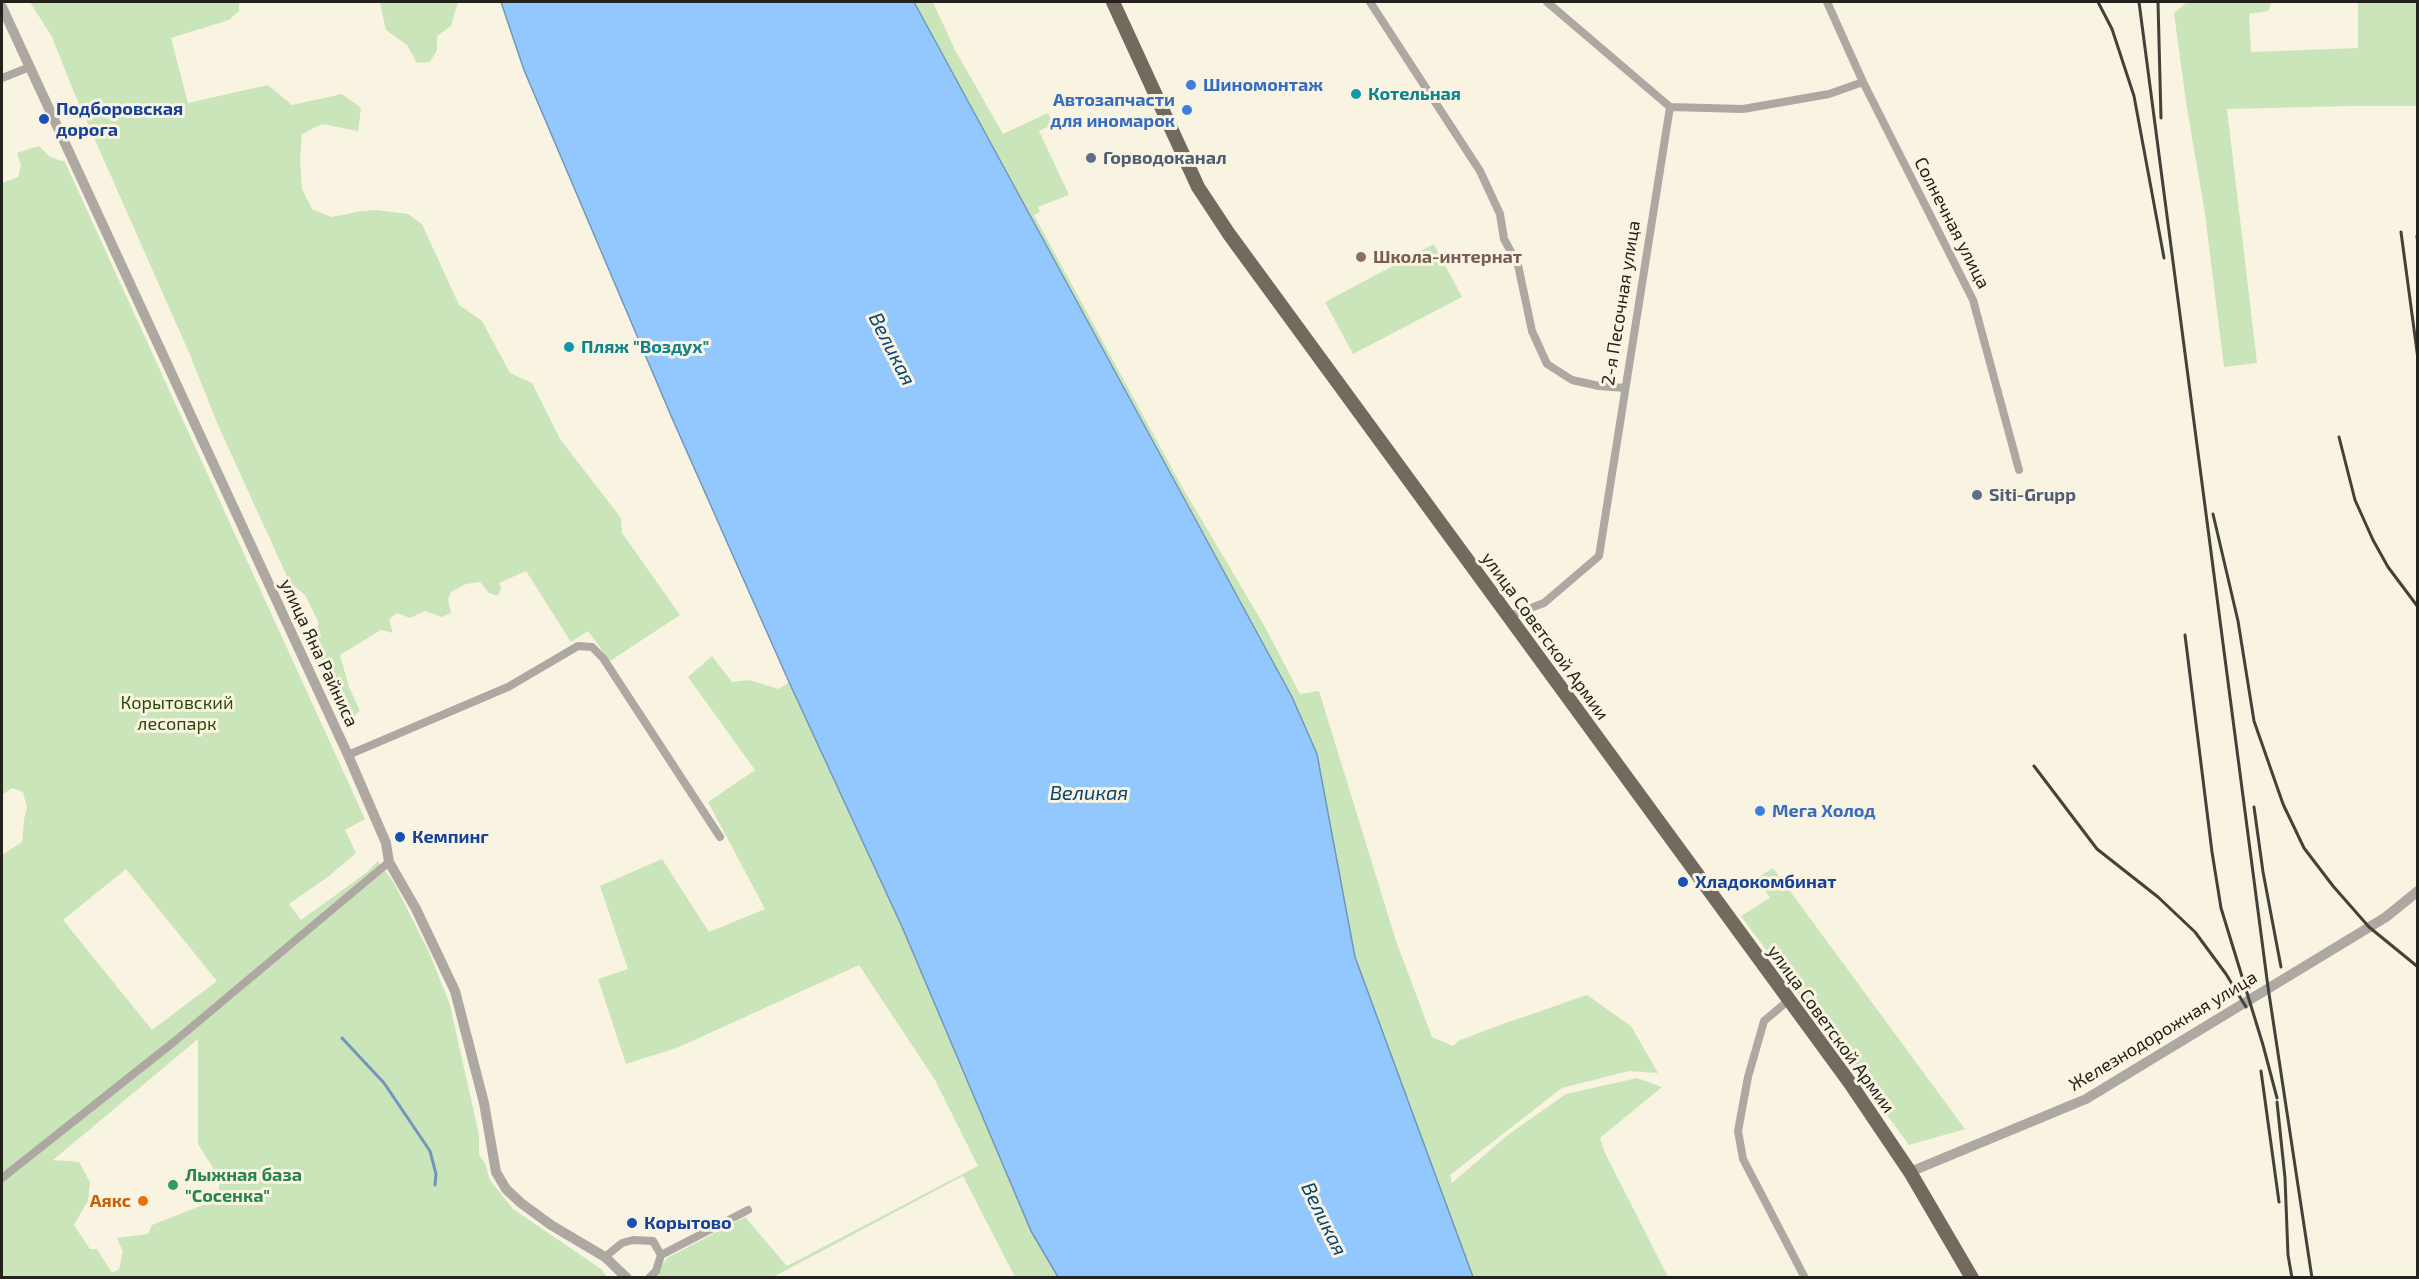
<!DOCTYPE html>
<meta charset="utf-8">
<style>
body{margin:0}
#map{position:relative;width:2419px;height:1279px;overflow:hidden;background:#f9f3e1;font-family:"Exo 2",sans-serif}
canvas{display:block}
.frame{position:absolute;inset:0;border:3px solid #24221c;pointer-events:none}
</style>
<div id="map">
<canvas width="2419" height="1279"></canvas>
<div class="frame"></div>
</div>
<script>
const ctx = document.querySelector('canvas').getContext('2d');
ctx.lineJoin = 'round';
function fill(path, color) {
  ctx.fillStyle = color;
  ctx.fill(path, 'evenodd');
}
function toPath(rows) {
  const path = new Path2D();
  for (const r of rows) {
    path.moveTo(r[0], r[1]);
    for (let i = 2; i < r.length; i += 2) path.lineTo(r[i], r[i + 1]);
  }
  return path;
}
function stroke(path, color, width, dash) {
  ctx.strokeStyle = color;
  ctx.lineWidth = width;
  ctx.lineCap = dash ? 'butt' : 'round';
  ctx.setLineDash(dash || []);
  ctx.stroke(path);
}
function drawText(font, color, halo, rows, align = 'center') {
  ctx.font = font + ' "Exo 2",sans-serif';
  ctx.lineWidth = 6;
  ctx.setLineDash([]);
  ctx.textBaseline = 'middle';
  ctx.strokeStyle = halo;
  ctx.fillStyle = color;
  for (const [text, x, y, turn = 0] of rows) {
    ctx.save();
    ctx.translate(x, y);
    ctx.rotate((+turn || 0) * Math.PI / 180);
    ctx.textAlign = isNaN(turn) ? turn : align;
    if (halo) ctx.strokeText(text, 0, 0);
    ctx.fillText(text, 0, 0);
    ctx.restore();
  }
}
fill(toPath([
 [30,2,239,2,239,11,229,20,171,38,188,103,268,85,292,105,342,94,361,108,358,131,322,124,302,134,300,159,302,189,312,209,332,217,362,211,376,210,408,214,422,224,459,305,482,321,510,373,532,383,560,439,621,518,622,533,680,615,610,661,588,631,571,642,526,571,499,583,501,588,498,596,489,593,480,582,466,584,451,592,448,600,451,613,441,617,425,611,410,618,397,613,389,619,393,633,381,630,340,655,349,687,360,711,350,720,317,649,318,621,305,595,290,583,218,425,190,355,73,90,52,37],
 [376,2,458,2,451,26,437,36,437,50,430,62,417,63,407,45,386,30,380,3],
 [914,2,933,2,955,50,1003,134,1048,113,1053,124,1039,131,1069,195,1038,207,1040,212,1034,215,1181,485,1265,627,1300,694,1319,691,1396,941,1432,1037,1453,1046,1458,1041,1500,1025,1587,995,1631,1026,1658,1073,1629,1071,1562,1088,1450,1175,1452,1183,1509,1134,1566,1094,1637,1078,1662,1087,1600,1138,1605,1153,1668,1277,1473,1277,1355,957,1317,754,1292,697],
 [2187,2,2272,2,2268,11,2249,14,2251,52,2358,48,2358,2,2417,2,2417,106,2351,106,2227,109,2257,363,2224,367,2205,214,2186,102,2174,13],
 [39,146,50,157,65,162,365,819,345,830,356,853,329,876,289,904,301,920,366,873,378,861,394,883,429,952,450,1005,479,1135,479,1155,485,1163,490,1180,513,1209,601,1269,607,1277,2,1277,2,855,22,842,24,819,27,808,23,792,12,788,2,795,2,183,18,177,21,165,17,153],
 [126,869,217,981,152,1030,63,920],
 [198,1039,198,1144,220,1179,218,1199,152,1225,148,1234,117,1238,123,1252,119,1269,112,1273,97,1249,90,1249,74,1225,88,1201,90,1182,79,1162,53,1160],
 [1434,244,1462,297,1353,354,1325,302],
 [712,656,732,682,749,680,779,689,789,682,903,929,1031,1231,1058,1277,1015,1277,963,1176,773,1277,653,1277,667,1258,745,1217,787,1266,978,1166,935,1080,859,965,679,1047,626,1064,598,979,628,969,600,886,662,859,709,932,765,909,708,802,755,770,688,677],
 [1773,868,1965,1129,1909,1145,1741,916,1770,898,1757,878]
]), '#cbe5ba');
const water = toPath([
 [501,2,914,2,1292,697,1317,754,1355,957,1473,1277,1058,1277,1031,1231,903,929,789,682,672,418,524,70,501,2]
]);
fill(water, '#92c8fe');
stroke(water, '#7196ba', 1.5);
stroke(toPath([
 [342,1038,384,1083,430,1151,436,1174,435,1185]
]), '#7196ba', 3);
stroke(toPath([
 [1370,2,1480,171,1500,214,1504,239,1518,265,1532,331,1547,364,1572,380,1599,386,1625,388],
 [1547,2,1670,107],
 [1827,2,1863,82,1973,300,2019,470],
 [2,78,30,67],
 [1670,107,1743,109,1829,94,1863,82],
 [1509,616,1544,603,1599,556,1670,107],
 [348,755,508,687,578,646,592,647,603,658,720,837],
 [1789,1000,1764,1021,1748,1077,1738,1131,1743,1159,1805,1278],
 [2,1178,175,1041,389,862],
 [661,1255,748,1210],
 [605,1257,622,1243,633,1240,653,1241,661,1255,656,1271,649,1278]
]), '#ada8a1', 8);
stroke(toPath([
 [2,7,348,755,386,843,389,862,416,909,455,991,484,1103,496,1172,506,1189,521,1203,551,1225,605,1257,627,1278],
 [1910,1172,2086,1099,2386,917,2418,891]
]), '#ada8a1', 10);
stroke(toPath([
 [1113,2,1198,187,1229,234,1850,1083,1910,1172,1972,1278]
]), '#726a5e', 14);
stroke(toPath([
 [2098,2,2112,29,2134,96,2164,258],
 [2139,2,2268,987,2312,1278],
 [2158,2,2161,118],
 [2401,232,2418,359],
 [2417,236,2418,244],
 [2339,437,2355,500,2373,540,2388,567,2418,607],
 [2213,514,2238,621,2254,721,2283,804,2304,848,2333,886,2369,927,2418,967],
 [2185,635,2212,852,2221,908,2263,1045,2277,1098],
 [2034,766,2097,849,2158,897,2195,932,2226,974,2246,1007],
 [2254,807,2263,872,2281,967],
 [2261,1071,2279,1202],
 [2277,1102,2285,1178,2288,1255,2292,1278]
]), '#434139', 3);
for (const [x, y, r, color] of [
 [1191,85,6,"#3f7fe0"],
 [1356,94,6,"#0f9aa8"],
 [1187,110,6,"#3f7fe0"],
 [44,119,6,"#1a4fb4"],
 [1091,158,6,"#5c6f8a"],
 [1361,257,6,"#8d6e63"],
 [569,347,6,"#0f9aa8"],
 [1977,495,6,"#5c6f8a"],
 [1760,811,6,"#3f7fe0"],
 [400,837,6,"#1a4fb4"],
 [1683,882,6,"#1a4fb4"],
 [173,1185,6,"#2e9e5b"],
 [143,1201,6,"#e8710a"],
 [632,1223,6,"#1a4fb4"]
]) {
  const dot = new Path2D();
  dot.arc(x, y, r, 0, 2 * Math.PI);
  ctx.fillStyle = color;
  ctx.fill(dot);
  stroke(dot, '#f9f3e1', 2);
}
drawText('bold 18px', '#366cbe', '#f9f3e1', [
 ["Шиномонтаж",1203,85],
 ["Автозапчасти",1175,100,"right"],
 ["для иномарок",1175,121,"right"],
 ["Мега Холод",1772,811]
], 'left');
drawText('bold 18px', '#0d838f', '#f9f3e1', [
 ["Котельная",1368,94],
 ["Пляж \"Воздух\"",581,347]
], 'left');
drawText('bold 18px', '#164399', '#f9f3e1', [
 ["Подборовская",56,109],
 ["дорога",56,130],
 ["Кемпинг",412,837],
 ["Хладокомбинат",1695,882],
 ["Корытово",644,1223]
], 'left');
drawText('bold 18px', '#4e5e75', '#f9f3e1', [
 ["Горводоканал",1103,158],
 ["Siti-Grupp",1989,495]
], 'left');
drawText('18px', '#24221c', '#f9f3e1', [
 ["Солнечная улица",1952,223,63],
 ["2-я Песочная улица",1621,303,-81],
 ["улица Советской Армии",1545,636,54],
 ["улица Яна Райниса",319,653,65],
 ["улица Советской Армии",1831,1029,54],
 ["Железнодорожная улица",2163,1031,-31]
]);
drawText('bold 18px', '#785e54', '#f9f3e1', [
 ["Школа-интернат",1373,257]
], 'left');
drawText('18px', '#294a05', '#f9f3e1', [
 ["Корытовский",177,703],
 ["лесопарк",177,724]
]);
drawText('bold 18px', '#27864d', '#f9f3e1', [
 ["Лыжная база",185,1175],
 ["\"Сосенка\"",185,1196]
], 'left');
drawText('bold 18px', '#c56008', '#f9f3e1', [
 ["Аякс",131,1201]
], 'right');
drawText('italic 20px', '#064575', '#f9f3e1', [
 ["Великая",892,349,63],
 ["Великая",1089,793],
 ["Великая",1324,1219,64]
]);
</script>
